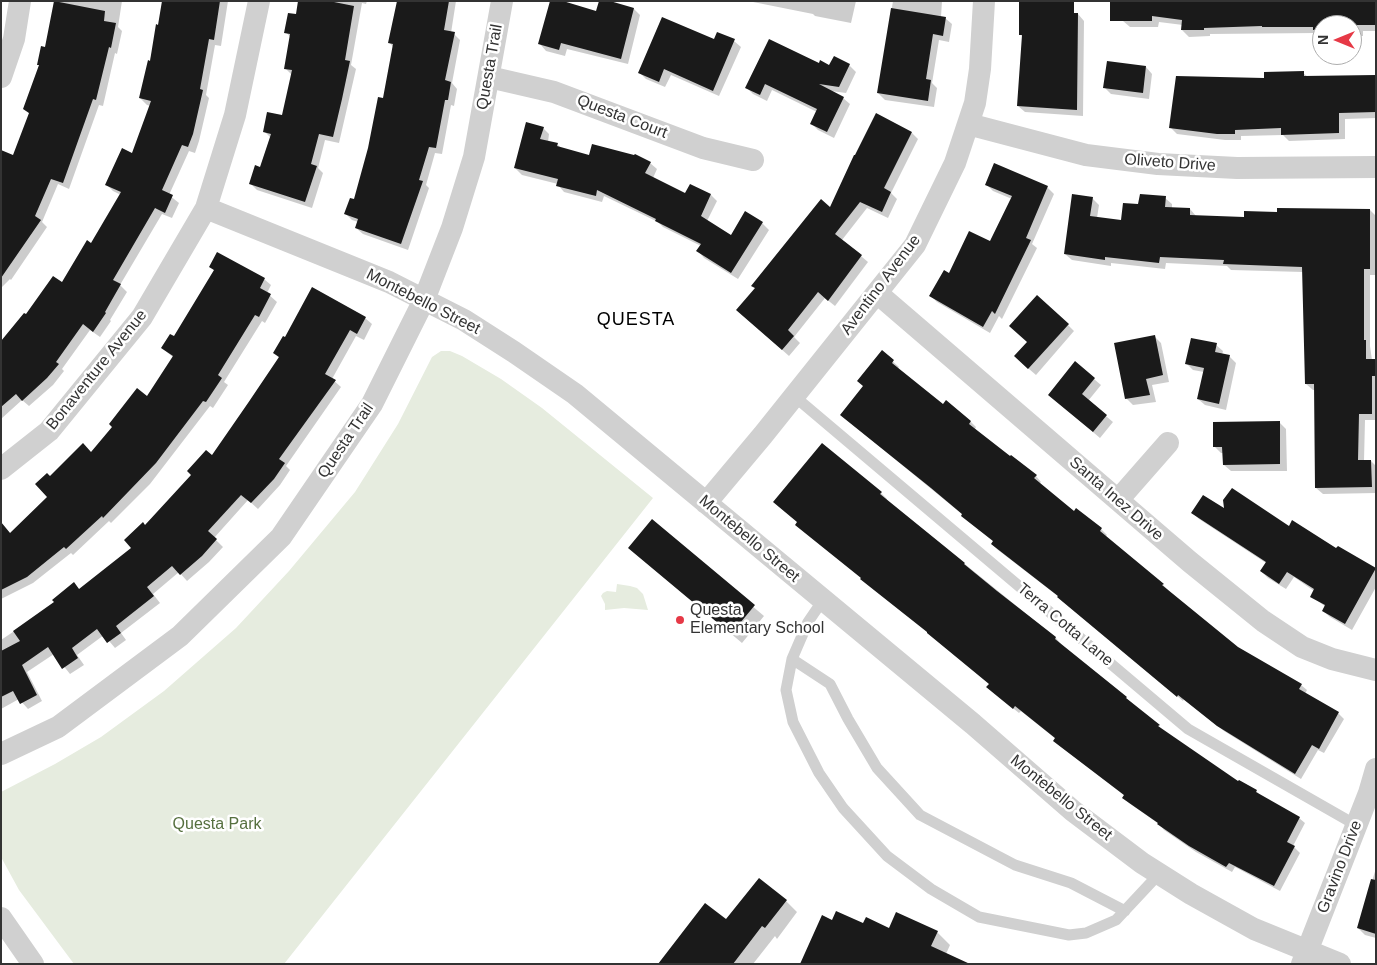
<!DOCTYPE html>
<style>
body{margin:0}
#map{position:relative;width:1377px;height:965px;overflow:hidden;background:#fff;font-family:Arial,sans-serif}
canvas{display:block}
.frame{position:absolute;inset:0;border:2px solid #333;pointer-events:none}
.north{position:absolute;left:1312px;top:15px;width:50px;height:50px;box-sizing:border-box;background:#fff;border:1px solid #adadad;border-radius:50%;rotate:270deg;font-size:14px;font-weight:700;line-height:20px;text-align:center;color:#333}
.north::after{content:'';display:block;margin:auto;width:18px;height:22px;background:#e63946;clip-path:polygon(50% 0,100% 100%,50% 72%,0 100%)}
</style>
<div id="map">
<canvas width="1377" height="965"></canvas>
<div class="frame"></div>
<div class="north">N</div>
</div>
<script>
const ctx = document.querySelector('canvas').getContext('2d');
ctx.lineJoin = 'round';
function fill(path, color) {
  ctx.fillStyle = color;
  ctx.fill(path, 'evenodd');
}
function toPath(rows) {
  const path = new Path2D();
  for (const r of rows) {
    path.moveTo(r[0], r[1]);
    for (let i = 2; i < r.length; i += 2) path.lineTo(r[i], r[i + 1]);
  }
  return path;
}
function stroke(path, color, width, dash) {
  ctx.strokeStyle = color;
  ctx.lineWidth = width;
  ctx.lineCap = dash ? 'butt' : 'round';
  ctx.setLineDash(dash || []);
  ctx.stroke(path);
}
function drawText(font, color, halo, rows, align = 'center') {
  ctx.font = font + ' Arial,sans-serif';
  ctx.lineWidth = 5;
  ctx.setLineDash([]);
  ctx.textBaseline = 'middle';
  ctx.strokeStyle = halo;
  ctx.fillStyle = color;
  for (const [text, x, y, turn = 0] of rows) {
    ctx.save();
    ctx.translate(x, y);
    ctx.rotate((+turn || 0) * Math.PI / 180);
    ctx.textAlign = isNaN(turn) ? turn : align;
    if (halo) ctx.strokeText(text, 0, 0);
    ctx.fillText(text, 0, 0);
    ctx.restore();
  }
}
fill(toPath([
 [441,351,450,351,462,356,501,379,542,408,653,498,284,964,74,964,19,890,1,857,1,792,55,764,101,737,164,691,236,628,289,571,355,492,398,424,432,357],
 [617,584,630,586,637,588,643,594,648,610,624,608,605,610,605,604,601,596,603,593,607,591,616,592]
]), '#e6ecdf');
fill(toPath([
 [55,1,122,1,118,27,122,31,117,54,115,53,103,106,99,105,69,189,58,184,42,222,47,227,11,280,10,279,1,288,1,157,14,156,30,114,24,109,46,49],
 [163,1,228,1,221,46,215,45,206,95,209,98,199,141,195,153,189,151,169,195,179,203,172,218,162,214,120,285,127,292,110,320,111,321,100,337,90,330,62,369,64,371,53,385,29,406,22,400,1,419,1,343,26,316,62,283,92,244,121,195,113,191,107,185,132,154,151,106,147,105,140,98,159,26],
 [300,1,367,1,366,4,362,3,351,65,356,69,339,143,325,140,318,168,323,173,312,208,257,190,251,184,261,169,271,138,264,131,283,117,292,75,285,68,291,38,286,32,297,16],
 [398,1,456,1,451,33,454,34,460,40,452,83,457,89,454,106,451,105,442,154,435,153,426,185,429,188,408,250,363,234,356,228,358,222,352,220,346,214,354,201,384,100,393,47,390,43],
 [748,1,856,1,851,23,815,16,813,14],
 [893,1,942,1,941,17,945,18,952,24,949,42,939,40,932,83,937,88,934,107,885,100,878,93],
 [1124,1,1376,1,1376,31,1363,31,1363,36,1352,36,1352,25,1322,25,1322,36,1317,33,1210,34,1210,36,1189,37,1182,30,1183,25,1159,22,1158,27,1130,27,1123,21],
 [634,9,640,15,628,64,567,49,565,56,546,51,540,44,597,12],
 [1078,14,1084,21,1083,116,1025,112,1018,106,1023,37,1020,34],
 [715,41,734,41,741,47,719,96,671,75,665,87,646,79,640,73],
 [819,65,830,67,849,65,856,72,846,93,831,91,843,98,850,104,834,138,818,130,812,124,817,112,772,90,767,101,753,94,747,88],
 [1146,67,1152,74,1149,99,1111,94,1105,88],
 [1303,73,1308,77,1376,76,1376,118,1345,119,1345,139,1289,141,1283,135,1241,136,1241,140,1225,140,1177,134,1171,128,1265,79],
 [543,128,549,134,548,142,557,144,562,149,590,156,650,163,657,169,653,178,686,195,711,195,717,201,707,221,731,236,746,213,762,223,769,230,738,279,704,258,698,251,701,246,663,227,658,222,604,196,602,202,564,192,558,185,558,184,522,175,515,168],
 [912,133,918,139,891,193,897,199,888,218,867,208,842,240,868,262,835,306,825,298,794,337,800,343,789,356,744,316,756,289,752,286,831,209],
 [986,184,1047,187,1054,194,1032,244,1037,248,1002,319,999,316,990,333,937,302,931,296,949,274,990,242,1012,199,993,191],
 [1092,198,1099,205,1097,218,1123,221,1139,206,1165,198,1172,204,1172,209,1190,209,1196,216,1245,219,1278,213,1370,210,1376,216,1376,275,1370,275,1370,346,1372,360,1376,361,1376,420,1365,420,1364,461,1371,461,1376,466,1376,493,1323,494,1316,488,1315,390,1313,390,1306,384,1303,272,1231,270,1227,266,1166,263,1165,269,1111,263,1111,266,1072,260,1065,254],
 [211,267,264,279,271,285,267,293,277,302,265,323,262,321,224,382,228,385,213,408,210,406,150,484,111,523,109,521,73,555,71,553,33,583,1,599,1,523,11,534,49,497,50,478,91,453,147,398,174,358,162,348,174,338,215,271],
 [365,318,372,324,364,340,356,336,332,379,341,387,286,466,290,470,280,485,258,509,248,500,214,538,223,547,209,562,187,581,179,572,153,594,160,603,121,633,126,640,115,648,104,635,77,655,84,665,70,674,54,654,27,672,42,701,28,709,19,699,1,709,1,640,56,603,73,583,80,590,132,548,145,526,212,457,279,358,275,353],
 [1068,325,1074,331,1036,375,1022,363],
 [1154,336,1161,343,1169,382,1152,385,1156,402,1133,405,1126,398],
 [1216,345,1223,351,1222,355,1229,356,1236,363,1226,410,1205,405,1198,399,1204,372,1193,370,1186,363],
 [882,352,899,367,897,369,943,406,946,402,971,422,976,427,975,429,1036,476,1041,482,1039,484,1075,512,1101,529,1107,535,1105,537,1163,585,1168,590,1168,591,1237,648,1301,685,1307,690,1305,694,1338,713,1344,719,1324,753,1318,750,1301,779,1224,731,1184,699,1183,701,1059,597,998,550,992,544,994,542,968,521,963,515,841,415,865,386],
 [1094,379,1101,385,1088,401,1113,422,1100,438,1056,401],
 [1279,422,1286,429,1287,471,1231,471,1224,465,1224,453,1221,453,1214,446],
 [822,445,881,493,887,499,886,500,1056,638,1061,644,1060,645,1126,698,1164,731,1238,783,1256,791,1262,797,1299,818,1305,823,1293,846,1300,853,1280,891,1235,867,1232,872,1196,852,1164,830,1159,824,1129,803,1124,797,1125,796,1060,746,1055,741,1056,739,1021,711,1019,713,994,693,990,685],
 [1225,511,1289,527,1337,550,1338,548,1376,570,1376,587,1352,630,1330,617,1323,611,1326,607,1311,596,1314,591,1294,577,1286,589,1268,578,1261,571,1266,563,1199,519,1193,513],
 [652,521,764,616,742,643,640,557],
 [1376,868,1376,938,1365,935,1358,928],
 [786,901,797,912,777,939,775,936,753,964,659,964,727,921],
 [832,921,889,929,937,932,950,945,946,954]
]), '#0003');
fill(toPath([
 [54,1,105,11,104,21,116,23,111,48,109,47,96,100,93,99,63,183,51,179,35,216,41,220,1,278,1,150,13,155,29,113,23,109,39,65,37,65,41,46,45,47],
 [162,1,220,1,214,40,209,39,200,89,203,90,193,134,188,147,182,145,162,190,173,195,165,213,155,208,113,280,121,284,105,312,106,313,93,332,83,324,56,362,59,364,47,378,22,401,16,394,1,407,1,341,24,313,26,314,53,276,62,282,87,240,91,243,121,192,105,185,122,148,132,153,151,101,139,98,148,60,150,61,156,24,158,25],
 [298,1,329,1,354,6,345,60,350,61,342,99,333,137,319,134,311,164,317,166,305,202,249,184,255,165,260,167,271,134,263,132,267,112,282,115,292,70,284,69,290,34,284,33,288,13,296,14],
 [397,1,449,1,444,30,455,32,445,80,451,82,448,100,445,100,436,148,429,147,419,180,423,181,401,244,355,228,358,219,344,214,350,198,354,199,368,148,378,97,383,98,393,44,388,43],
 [550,1,563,1,596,11,599,1,610,1,634,8,621,59,561,43,559,50,538,44],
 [1019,1,1074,1,1074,13,1078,13,1077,110,1017,106,1022,35,1019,35],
 [1110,1,1376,1,1376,25,1357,25,1357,30,1352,30,1352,25,1322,25,1322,30,1313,30,1313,27,1262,27,1262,26,1204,28,1204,30,1181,30,1182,20,1152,16,1152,21,1110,21],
 [891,8,946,17,943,36,933,34,926,79,931,80,928,101,877,93],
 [662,17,714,39,717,32,735,39,713,91,664,69,659,82,638,73],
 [769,39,819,63,820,60,829,65,834,56,850,64,839,87,819,84,844,97,827,132,810,124,817,109,765,84,760,95,745,88],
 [1107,61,1146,66,1143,93,1103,88],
 [1304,71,1304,76,1376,75,1376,112,1339,113,1339,133,1281,135,1281,128,1235,130,1235,134,1217,134,1169,128,1176,76,1264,78,1264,72],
 [876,113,912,132,884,188,891,192,882,212,860,202,835,234,862,255,828,301,818,292,788,330,794,336,782,350,736,310,755,288,751,286,821,199,830,207,854,155,855,155],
 [526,122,544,127,540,139,558,143,557,146,589,155,592,144,634,155,635,154,651,162,645,173,685,193,690,184,711,194,701,216,731,235,745,211,763,222,731,273,696,251,701,244,655,221,656,219,597,190,596,196,556,186,558,179,514,168],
 [994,163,1048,186,1026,238,1031,240,995,314,992,311,983,327,929,296,944,270,949,273,969,231,990,241,1012,196,985,185],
 [1072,194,1093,197,1090,216,1121,220,1123,203,1138,204,1140,194,1166,196,1165,207,1190,208,1190,215,1244,217,1244,211,1277,212,1277,208,1370,209,1370,269,1364,269,1364,340,1366,340,1366,359,1375,359,1375,376,1372,376,1372,414,1359,414,1358,460,1371,460,1372,487,1315,488,1314,384,1305,384,1302,267,1223,264,1224,260,1160,257,1159,263,1105,257,1105,260,1064,254],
 [217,252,265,278,260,288,271,294,259,317,255,315,218,375,222,378,206,402,203,401,156,463,103,518,102,516,66,549,64,547,27,577,1,590,1,522,10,533,47,497,35,484,47,473,50,476,83,443,91,452,112,427,109,424,137,388,147,396,173,356,161,348,170,334,174,336,214,270,209,267],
 [312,287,366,317,357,334,350,330,325,374,336,380,279,459,285,463,274,479,251,503,241,495,208,531,217,539,202,556,180,575,172,566,147,587,154,596,116,626,121,633,107,643,97,629,72,648,78,658,62,669,48,647,22,665,37,695,20,704,13,691,1,697,1,651,20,641,13,631,54,602,52,600,74,582,79,589,131,548,124,540,143,522,145,525,191,475,187,471,206,450,212,455,248,403,279,357,273,353,283,336,285,337],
 [1037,295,1069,324,1028,369,1014,356,1027,342,1009,326],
 [1155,335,1163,375,1146,379,1150,395,1125,399,1114,343],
 [1191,338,1217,343,1215,352,1230,355,1219,404,1197,399,1204,368,1185,364],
 [882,350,894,360,892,363,943,404,946,400,971,421,969,424,1010,456,1011,455,1037,475,1034,478,1074,511,1076,508,1102,528,1100,531,1164,584,1162,585,1238,647,1302,684,1299,689,1339,712,1319,749,1312,745,1295,774,1217,726,1178,695,1177,697,1057,597,1058,596,991,544,993,541,961,516,962,514,931,488,840,415,863,386,857,381],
 [1075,361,1095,378,1082,394,1107,415,1093,432,1048,395],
 [1280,421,1280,464,1223,465,1222,447,1213,447,1213,422],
 [822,443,882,492,880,494,965,563,964,564,997,591,1056,637,1055,639,1127,697,1126,698,1160,725,1158,726,1238,781,1239,780,1257,790,1256,792,1300,817,1287,842,1295,846,1274,886,1229,863,1226,867,1189,846,1157,824,1158,823,1122,798,1124,795,1053,741,1055,738,1015,706,1013,709,986,687,989,684,927,633,927,632,860,579,861,578,795,525,797,522,773,502],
 [1232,488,1289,526,1292,520,1336,548,1338,546,1376,568,1345,624,1322,611,1325,605,1310,597,1314,589,1287,572,1279,584,1260,571,1266,562,1191,513,1203,495,1224,508,1223,500],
 [652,519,755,605,731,634,628,548],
 [759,878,787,900,765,928,762,926,733,964,658,964,705,903,726,919],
 [1371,879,1376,880,1376,934,1357,928],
 [836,911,863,923,866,917,889,928,896,912,938,931,931,946,970,964,800,964,822,915,832,920]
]), '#1a1a1a');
stroke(toPath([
 [794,396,1188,729,1356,825],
 [823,600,808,622,792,659,786,690,793,722,819,773,843,808,887,856,931,889,979,917,1069,935,1086,933,1116,920,1159,874],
 [792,659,830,684,848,719,877,768,920,815,1015,865,1071,883,1125,911]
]), '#d0d0d0', 11);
stroke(toPath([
 [1,77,14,39,20,1],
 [489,77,554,92,703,148,753,160],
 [968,124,1086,155,1158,164,1237,168,1376,167],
 [206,208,389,282,464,320,514,352,575,394,973,724,1073,811,1142,863,1191,894,1254,929,1340,964],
 [877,293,1190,562,1263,621,1302,647,1332,659,1376,670],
 [1,469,49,431,142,317,206,208,235,115,259,1],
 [1118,500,1168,443],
 [706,503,763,435,915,245,955,163,975,103,980,69,984,1],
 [1,754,58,727,180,636,281,537,372,404,424,300,452,228,474,157,502,1],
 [1,918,33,964],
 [1302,964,1369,793,1376,769]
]), '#d0d0d0', 22);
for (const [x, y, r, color] of [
 [680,620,5,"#e63946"]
]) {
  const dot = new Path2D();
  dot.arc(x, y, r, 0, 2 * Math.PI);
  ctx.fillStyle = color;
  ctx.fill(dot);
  stroke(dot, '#fff', 2);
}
drawText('16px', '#333', '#fff', [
 ["Questa Trail",490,67,-80],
 ["Questa Court",622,117,21],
 ["Oliveto Drive",1170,163,4],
 ["Aventino Avenue",881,285,-53],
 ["Montebello Street",423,302,27],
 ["Bonaventure Avenue",97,370,-51],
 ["Questa Trail",346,441,-56],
 ["Santa Inez Drive",1116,499,41],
 ["Montebello Street",749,539,40],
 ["Terra Cotta Lane",1065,625,40],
 ["Montebello Street",1061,798,39],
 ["Gravino Drive",1340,867,-69]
]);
drawText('16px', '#333', '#fff', [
 ["Questa",690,611],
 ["Elementary School",690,629]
], 'left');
drawText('16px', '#56703f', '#fff', [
 ["Questa Park",217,825]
]);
ctx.letterSpacing = '1px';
drawText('18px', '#000', '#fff', [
 ["QUESTA",636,320]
]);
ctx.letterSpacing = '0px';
</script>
